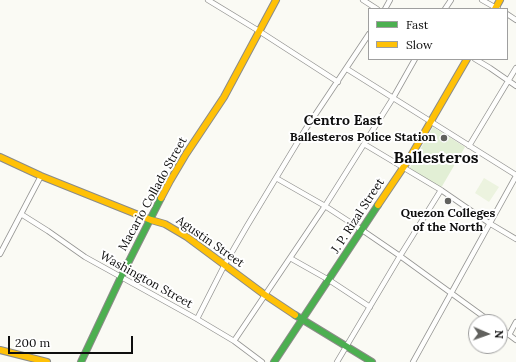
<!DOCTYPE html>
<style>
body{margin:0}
#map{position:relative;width:516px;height:362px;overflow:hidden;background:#fafaf4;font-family:Lora,serif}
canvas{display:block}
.legend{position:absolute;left:368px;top:8px;width:140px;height:52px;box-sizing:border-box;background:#fff;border:1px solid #9f9f9f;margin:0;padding:5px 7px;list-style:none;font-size:12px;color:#0e0e0e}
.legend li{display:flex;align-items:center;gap:8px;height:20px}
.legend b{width:20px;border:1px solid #9f9f9f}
.north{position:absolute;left:468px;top:314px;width:40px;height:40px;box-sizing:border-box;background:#fff;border:1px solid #9f9f9f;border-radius:50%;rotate:92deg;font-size:11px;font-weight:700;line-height:16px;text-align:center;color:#0e0e0e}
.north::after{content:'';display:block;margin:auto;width:14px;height:18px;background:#61615e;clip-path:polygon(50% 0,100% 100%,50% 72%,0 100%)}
.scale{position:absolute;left:8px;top:336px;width:125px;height:18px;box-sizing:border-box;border:2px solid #0e0e0e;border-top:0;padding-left:5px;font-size:12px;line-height:14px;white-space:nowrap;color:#0e0e0e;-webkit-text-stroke:3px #fff;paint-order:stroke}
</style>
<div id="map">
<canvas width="516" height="362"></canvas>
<ul class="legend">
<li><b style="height:5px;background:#4caf50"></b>Fast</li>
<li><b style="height:5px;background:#ffc107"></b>Slow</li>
</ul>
<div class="north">N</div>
<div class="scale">200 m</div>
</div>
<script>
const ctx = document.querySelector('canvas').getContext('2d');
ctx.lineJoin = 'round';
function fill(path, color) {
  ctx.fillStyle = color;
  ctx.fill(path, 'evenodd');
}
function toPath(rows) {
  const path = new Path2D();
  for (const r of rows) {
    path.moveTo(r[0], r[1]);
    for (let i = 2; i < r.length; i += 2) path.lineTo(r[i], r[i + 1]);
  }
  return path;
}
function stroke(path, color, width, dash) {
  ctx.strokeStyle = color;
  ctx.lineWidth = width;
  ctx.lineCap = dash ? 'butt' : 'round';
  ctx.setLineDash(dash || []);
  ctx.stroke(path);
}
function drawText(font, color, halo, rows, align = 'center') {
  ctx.font = font + ' Lora,serif';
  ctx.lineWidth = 4;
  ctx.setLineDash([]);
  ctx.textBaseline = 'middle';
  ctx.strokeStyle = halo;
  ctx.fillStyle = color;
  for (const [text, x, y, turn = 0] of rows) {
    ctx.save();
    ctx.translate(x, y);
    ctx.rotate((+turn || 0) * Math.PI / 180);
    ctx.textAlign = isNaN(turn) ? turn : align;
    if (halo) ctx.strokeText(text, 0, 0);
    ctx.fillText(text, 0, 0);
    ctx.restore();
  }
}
fill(toPath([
 [433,127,465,147,441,188,409,169]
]), '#e2efd5');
fill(toPath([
 [484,178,499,187,489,202,475,193]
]), '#ecf3df');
const street = toPath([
 [208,0,259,31,338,82],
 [363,0,377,9],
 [482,0,498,9],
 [385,9,390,0],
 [445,9,451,0],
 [507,14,516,20],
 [475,59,490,68,516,86],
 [347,69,516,175],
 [364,144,441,190,489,223,516,239],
 [469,146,516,68],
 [276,178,325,206,362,230,400,256,491,322],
 [21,214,48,231,85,257,197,319,234,341,262,362],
 [0,254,41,176],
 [290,258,329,280,370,307],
 [197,319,225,264,247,226,305,130,369,34],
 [500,328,516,340],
 [509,335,516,322],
 [234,341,325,206,393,98,415,59],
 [337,362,400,256,441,190],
 [413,362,516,176]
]);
const fast = toPath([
 [295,315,372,362],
 [81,362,121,277,161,198],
 [274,362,378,205]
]);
const slow = toPath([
 [495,9,500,0],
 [0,157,41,176,151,220,165,224,187,237,265,295,295,315],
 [161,198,170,181,186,154,224,97,276,0],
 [378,205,409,159,467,59],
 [0,350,47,362]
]);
stroke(street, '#949492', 6);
stroke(fast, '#8b8b88', 8);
stroke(slow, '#8b8b88', 8);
stroke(street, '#fefefd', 4.5);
stroke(fast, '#4caf50', 6);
stroke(slow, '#ffc107', 6);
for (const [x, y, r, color] of [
 [444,138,4,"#61615e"],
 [448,201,4,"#61615e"]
]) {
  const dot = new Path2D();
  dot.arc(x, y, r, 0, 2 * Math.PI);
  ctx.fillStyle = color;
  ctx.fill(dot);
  stroke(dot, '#fff', 1.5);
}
drawText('bold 12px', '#0e0e0e', '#fff', [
 ["Ballesteros Police Station",436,138],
 ["Quezon Colleges",448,214,"center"],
 ["of the North",448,228,"center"]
], 'right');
drawText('12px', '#0e0e0e', '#fff', [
 ["Macario Collado Street",153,194,-61],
 ["J. P. Rizal Street",358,216,-57],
 ["Agustin Street",210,242,35],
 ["Washington Street",146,280,29]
]);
drawText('bold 14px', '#0e0e0e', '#fff', [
 ["Centro East",343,121]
]);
drawText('bold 16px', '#0e0e0e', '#fff', [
 ["Ballesteros",436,158]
]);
</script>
